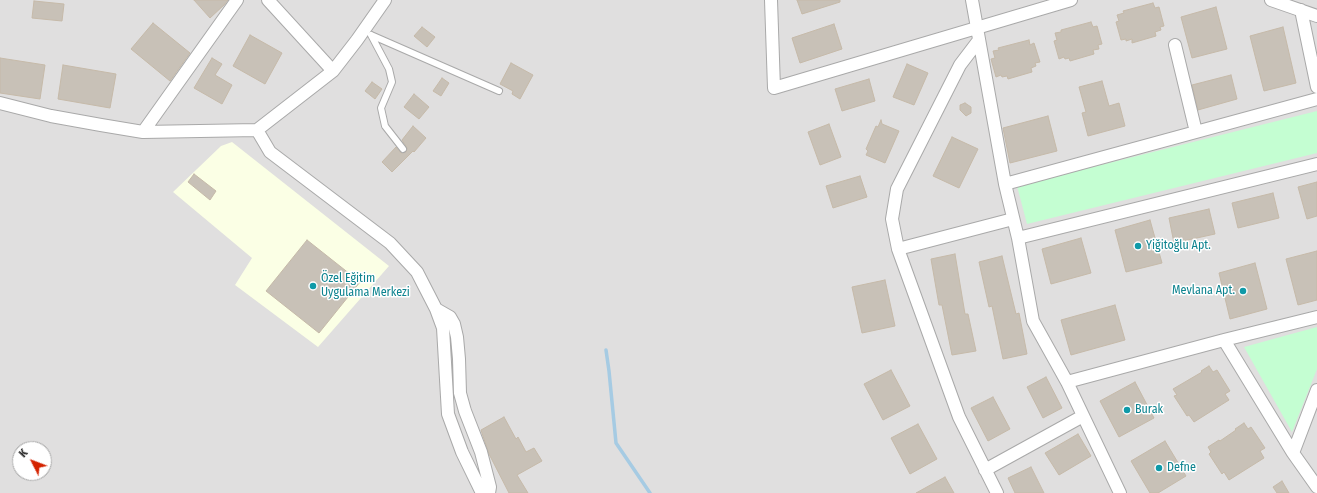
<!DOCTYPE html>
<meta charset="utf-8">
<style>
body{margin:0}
#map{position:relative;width:1317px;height:493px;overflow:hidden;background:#f3f1e8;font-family:"Fira Sans Condensed",sans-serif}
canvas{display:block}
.north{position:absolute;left:12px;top:441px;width:40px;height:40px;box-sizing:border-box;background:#fff;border:1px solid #a7a7a7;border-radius:50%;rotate:312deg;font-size:11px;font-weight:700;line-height:16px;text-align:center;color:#222}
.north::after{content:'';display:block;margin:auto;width:14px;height:18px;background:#d42300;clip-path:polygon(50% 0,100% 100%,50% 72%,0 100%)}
</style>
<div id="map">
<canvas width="1317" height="493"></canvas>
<div class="north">K</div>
</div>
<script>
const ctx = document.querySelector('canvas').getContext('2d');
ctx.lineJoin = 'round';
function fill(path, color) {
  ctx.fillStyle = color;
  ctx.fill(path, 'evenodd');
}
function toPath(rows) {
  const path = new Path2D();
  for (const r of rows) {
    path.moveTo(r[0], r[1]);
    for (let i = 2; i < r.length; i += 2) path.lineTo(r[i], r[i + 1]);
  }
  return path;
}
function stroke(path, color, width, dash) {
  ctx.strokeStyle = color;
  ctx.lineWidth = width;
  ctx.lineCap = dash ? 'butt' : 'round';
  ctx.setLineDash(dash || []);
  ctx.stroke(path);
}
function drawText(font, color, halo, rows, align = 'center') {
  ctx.font = font + ' "Fira Sans Condensed",sans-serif';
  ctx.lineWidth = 3;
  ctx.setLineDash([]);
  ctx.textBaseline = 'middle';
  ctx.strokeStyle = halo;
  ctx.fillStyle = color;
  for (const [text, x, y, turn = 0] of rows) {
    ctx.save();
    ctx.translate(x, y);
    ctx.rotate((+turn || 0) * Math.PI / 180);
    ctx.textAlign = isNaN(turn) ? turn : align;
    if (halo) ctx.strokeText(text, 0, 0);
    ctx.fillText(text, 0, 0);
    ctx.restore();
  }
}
fill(toPath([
 [0,0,1317,0,1317,493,0,493],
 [20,449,44,449,44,473,20,473]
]), '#e0dfdf');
fill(toPath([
 [232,142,389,266,318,347,235,285,252,258,173,192,221,146]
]), '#fbffe5');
fill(toPath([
 [1317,111,1317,153,1027,224,1017,186],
 [1317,327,1317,369,1292,432,1244,347]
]), '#c4fed2');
stroke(toPath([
 [606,350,609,371,616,443,650,493]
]), '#a6cbe3', 3.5);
const building = toPath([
 [194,0,228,0,224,5,210,18,194,0],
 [797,0,840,0,840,2,802,14,797,0],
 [34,1,64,4,62,21,32,18,34,1],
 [1153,3,1155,8,1159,7,1164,26,1160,27,1161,30,1155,32,1156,36,1132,43,1132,39,1126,41,1126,39,1121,40,1116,22,1119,21,1117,15,1124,13,1123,11,1153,3],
 [1216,7,1227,49,1192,58,1181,17,1216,7],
 [1091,22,1093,27,1097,26,1102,44,1098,45,1099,49,1093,50,1094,54,1070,61,1069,58,1065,59,1064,57,1059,59,1054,41,1057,40,1055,33,1061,32,1061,30,1091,22],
 [153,23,190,53,170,81,131,49,153,23],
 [834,24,842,49,800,63,792,38,834,24],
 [422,27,435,37,427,47,414,36,422,27],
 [1283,27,1296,83,1264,91,1250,36,1283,27],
 [250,35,282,53,265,84,233,66,250,35],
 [1029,40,1030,45,1034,43,1040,62,1035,63,1036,66,1031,68,1032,72,1008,79,1007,76,1002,77,1001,75,996,77,991,59,995,58,993,51,999,50,998,48,1029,40],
 [0,58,45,65,40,99,0,93,0,58],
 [212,58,222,64,215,75,232,85,222,104,194,88,212,58],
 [511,63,533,75,520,99,512,94,513,91,500,84,511,63],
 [907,64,928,73,914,105,893,97,907,64],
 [63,65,116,74,110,108,58,99,63,65],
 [1231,75,1237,99,1198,110,1192,85,1231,75],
 [442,78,449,83,441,96,433,91,442,78],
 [869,79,875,101,842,111,835,89,869,79],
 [1102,81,1109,106,1119,103,1125,126,1088,136,1082,113,1086,112,1079,87,1102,81],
 [372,82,382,89,375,99,365,91,372,82],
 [414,94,429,107,419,119,404,107,414,94],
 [965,103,971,107,971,113,966,116,960,110,960,105,965,103],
 [1048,116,1057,151,1010,163,1003,128,1048,116],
 [881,120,882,124,899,131,885,163,866,155,868,151,866,149,876,126,878,127,881,120],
 [829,124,841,157,820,165,808,132,829,124],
 [413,126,426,138,414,152,413,151,392,172,382,162,396,147,401,153,406,152,407,148,402,140,413,126],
 [952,137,978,149,959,188,933,176,952,137],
 [194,174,216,191,210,200,188,182,194,174],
 [860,176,867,197,833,208,826,186,860,176],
 [1317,182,1317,216,1307,219,1298,187,1317,182],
 [1273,193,1279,218,1238,228,1232,203,1273,193],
 [1209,209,1215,234,1174,243,1169,218,1209,209],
 [1150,220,1162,263,1126,272,1115,230,1150,220],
 [1081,238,1091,273,1051,284,1042,249,1081,238],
 [307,240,360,282,319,333,266,291,307,240],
 [1317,251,1317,300,1298,305,1286,259,1317,251],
 [955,254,965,314,968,314,976,351,952,355,942,305,939,305,931,259,955,254],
 [1002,256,1016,314,1019,313,1027,354,1003,359,992,306,989,307,979,262,1002,256],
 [1255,263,1267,309,1230,319,1219,273,1255,263],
 [885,280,895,326,862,333,852,287,885,280],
 [1115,305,1125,340,1071,355,1061,320,1115,305],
 [1209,366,1213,372,1217,370,1230,391,1225,394,1229,400,1194,422,1189,415,1187,416,1174,396,1177,395,1173,389,1202,372,1201,371,1209,366],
 [891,370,910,406,883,420,864,384,891,370],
 [1046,377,1062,408,1043,418,1027,387,1046,377],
 [1135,382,1154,418,1119,437,1100,401,1135,382],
 [993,397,1010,429,988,441,971,408,993,397],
 [504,417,516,439,518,437,526,452,534,448,542,461,517,475,528,493,509,493,489,454,481,430,504,417],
 [1244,423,1248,429,1251,427,1265,448,1260,451,1264,458,1229,480,1224,472,1222,474,1209,454,1211,452,1208,447,1219,440,1220,441,1236,430,1235,429,1244,423],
 [918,424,937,459,910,474,891,438,918,424],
 [1078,434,1091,456,1059,475,1045,453,1078,434],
 [1165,441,1186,476,1158,493,1150,493,1131,461,1165,441],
 [1031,467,1044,493,1015,493,1008,478,1031,467],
 [945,477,954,493,916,493,945,477],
 [1282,481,1289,493,1277,493,1273,487,1282,481]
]);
fill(building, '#c8c1b7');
stroke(building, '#c6baa9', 1);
const service = toPath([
 [371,35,499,91],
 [371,35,389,69,392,82,381,108,385,126,403,149]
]);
const minor = toPath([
 [268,0,333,71],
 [771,0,774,88,1071,0],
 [972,0,1005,184,1018,238,1033,321,1067,382,1120,493],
 [1271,0,1317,16],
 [1301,10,1317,87],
 [979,40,960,65,897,189,892,219,898,249,959,417,997,493],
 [1175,45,1196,132],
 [0,103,51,116,101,125,143,132,257,130,333,71,357,40,385,0],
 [257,130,270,152,390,243,417,272,436,309,443,328,448,414,462,452,482,493],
 [143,132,237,0],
 [1005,184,1317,99],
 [1018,238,1317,164],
 [898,249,1013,219],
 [436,309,450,317,454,324,457,337,459,359,460,393,465,411,481,452,490,487,489,493],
 [1224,340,1293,453,1317,487],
 [1067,382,1224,340,1317,317],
 [1293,453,1317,390],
 [985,470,1083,416]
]);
stroke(service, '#a9a9a9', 8);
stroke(minor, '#a9a9a9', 14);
stroke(service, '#fff', 6);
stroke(minor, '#fff', 12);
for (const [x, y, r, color] of [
 [1138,246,4,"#0f9aa8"],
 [313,286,4,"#0f9aa8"],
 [1243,291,4,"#0f9aa8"],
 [1127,410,4,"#0f9aa8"],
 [1159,468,4,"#0f9aa8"]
]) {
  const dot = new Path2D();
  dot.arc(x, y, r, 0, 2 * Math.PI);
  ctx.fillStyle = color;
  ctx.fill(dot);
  stroke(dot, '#fff', 1.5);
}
drawText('12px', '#0d838f', '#fff', [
 ["Yiğitoğlu Apt.",1146,246],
 ["Özel Eğitim",321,279],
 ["Uygulama Merkezi",321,293],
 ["Mevlana Apt.",1235,291,"right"],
 ["Burak",1135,410],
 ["Defne",1167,468]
], 'left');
</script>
